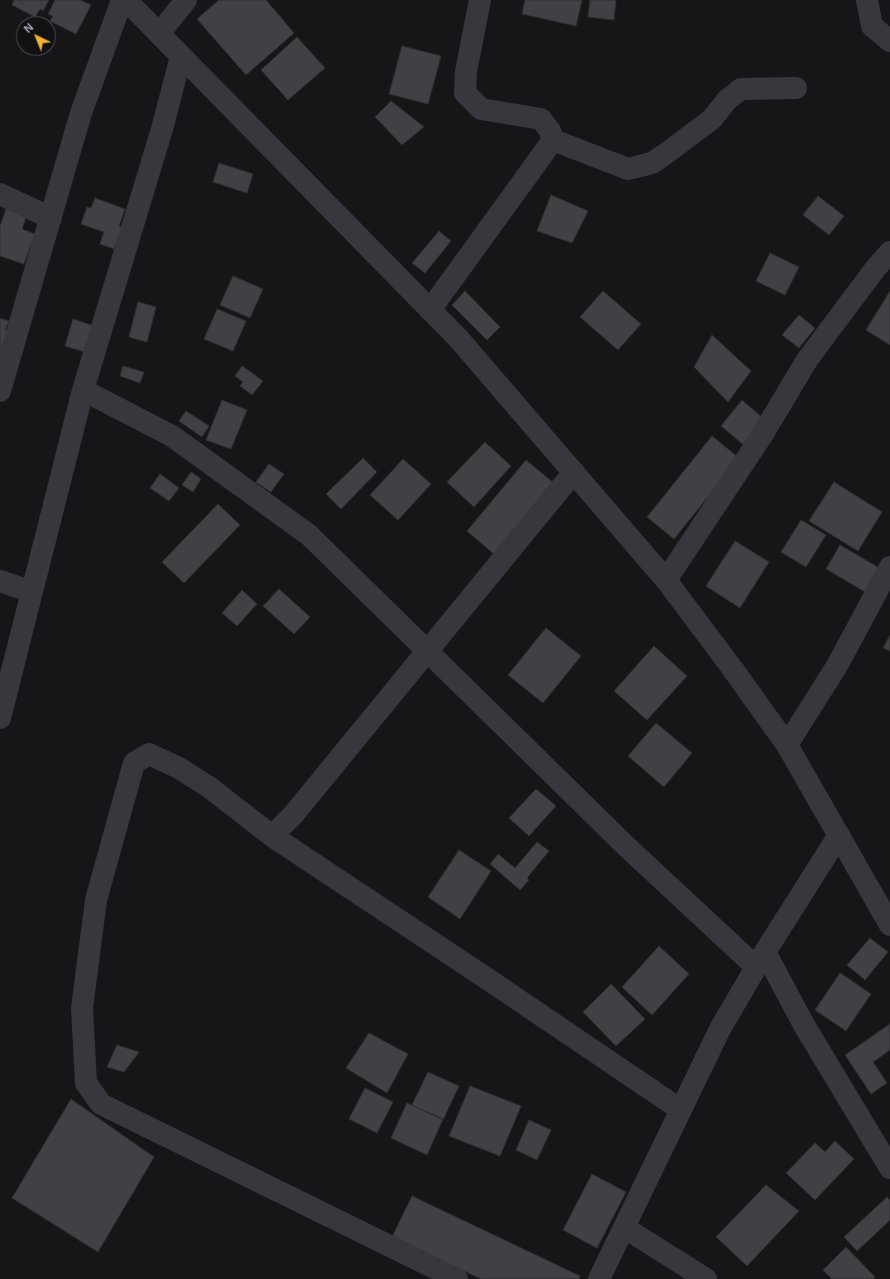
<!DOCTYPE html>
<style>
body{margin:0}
#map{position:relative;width:890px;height:1279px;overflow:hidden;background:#161618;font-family:Arial,sans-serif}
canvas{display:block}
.north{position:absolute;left:16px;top:16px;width:40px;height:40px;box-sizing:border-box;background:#111113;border:1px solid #4d4f55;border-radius:50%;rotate:317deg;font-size:11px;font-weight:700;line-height:16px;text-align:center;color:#a8adb8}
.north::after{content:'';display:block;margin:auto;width:14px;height:18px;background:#f2b134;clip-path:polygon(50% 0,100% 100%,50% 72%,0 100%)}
</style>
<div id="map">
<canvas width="890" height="1279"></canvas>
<div class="north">N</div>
</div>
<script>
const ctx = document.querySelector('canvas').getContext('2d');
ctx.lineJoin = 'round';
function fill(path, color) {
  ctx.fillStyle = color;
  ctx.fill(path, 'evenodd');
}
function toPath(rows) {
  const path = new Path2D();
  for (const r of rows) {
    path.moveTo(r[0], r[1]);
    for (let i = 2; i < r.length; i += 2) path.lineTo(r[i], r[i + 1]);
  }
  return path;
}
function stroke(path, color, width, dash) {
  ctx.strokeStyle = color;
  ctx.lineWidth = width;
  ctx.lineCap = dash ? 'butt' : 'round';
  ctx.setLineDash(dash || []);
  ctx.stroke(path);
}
const building = toPath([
 [14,0,49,0,43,11,40,9,35,17,12,5,14,0],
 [55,0,80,0,91,5,76,34,50,21,53,16,48,14,55,0],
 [219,0,266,0,294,33,246,75,197,19,219,0],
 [525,0,582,0,576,26,522,14,525,0],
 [590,0,616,0,614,20,588,17,590,0],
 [297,37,325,68,288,100,261,70,297,37],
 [402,46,441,56,428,104,389,94,402,46],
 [391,101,424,127,402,145,375,117,391,101],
 [219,163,253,174,247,193,213,182,219,163],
 [551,195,588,211,572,243,537,231,551,195],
 [818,196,844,216,829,235,803,215,818,196],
 [95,198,125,209,119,226,122,227,114,249,100,244,104,232,81,224,87,207,91,208,95,198],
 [6,209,26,217,22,229,35,234,24,264,0,256,0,226,6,209],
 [439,231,451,241,425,273,412,263,439,231],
 [770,253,799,267,785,295,756,281,770,253],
 [233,276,263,289,250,318,220,305,233,276],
 [465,291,500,327,487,340,452,305,465,291],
 [603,291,641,324,618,350,580,317,603,291],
 [890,291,890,345,866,330,890,291],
 [138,302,156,307,147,342,129,337,138,302],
 [217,309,246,321,233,351,204,339,217,309],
 [799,315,815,328,799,348,782,335,799,315],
 [0,318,9,321,5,330,11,333,0,356,0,318],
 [73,319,94,326,85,352,65,346,73,319],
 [712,335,751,371,728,402,694,367,712,335],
 [123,366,144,372,140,383,120,376,123,366],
 [242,366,263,381,252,395,240,386,243,382,235,376,242,366],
 [222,400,247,410,231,449,206,440,222,400],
 [742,400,765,420,744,445,721,426,742,400],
 [186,411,209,426,202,437,179,421,186,411],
 [712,436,739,458,674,539,647,517,712,436],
 [485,442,511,466,474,507,447,482,485,442],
 [363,458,377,472,341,509,326,494,363,458],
 [403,459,431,484,398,520,370,495,403,459],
 [526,460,555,484,495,555,467,531,526,460],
 [269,464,284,474,271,492,256,482,269,464],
 [191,472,201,479,193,492,182,485,191,472],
 [160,474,179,488,169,501,150,488,160,474],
 [834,482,882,512,858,551,809,521,834,482],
 [218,504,240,525,184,583,162,562,218,504],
 [801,520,826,535,806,567,781,552,801,520],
 [735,541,769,562,740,608,706,586,735,541],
 [840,545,881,569,867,593,826,569,840,545],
 [279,589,310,617,294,634,263,606,279,589],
 [242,590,257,604,237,626,222,613,242,590],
 [546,628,581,656,543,703,508,675,546,628],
 [890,635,890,651,883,648,890,635],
 [654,646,687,676,647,720,614,691,654,646],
 [656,723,692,753,664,787,628,756,656,723],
 [536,789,556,806,529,836,509,818,536,789],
 [537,842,549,851,527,878,529,880,520,890,490,864,498,854,515,868,537,842],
 [459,850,491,871,460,919,428,897,459,850],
 [870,938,888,952,865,980,847,965,870,938],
 [659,946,689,974,652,1015,622,987,659,946],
 [840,973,871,994,846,1031,815,1010,840,973],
 [611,984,645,1019,616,1046,583,1012,611,984],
 [890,1024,890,1050,873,1062,887,1083,871,1094,845,1055,890,1024],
 [369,1033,408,1054,387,1093,346,1068,369,1033],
 [117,1045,139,1052,124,1072,107,1067,117,1045],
 [428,1072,459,1086,443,1120,412,1105,428,1072],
 [470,1086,521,1106,500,1156,449,1136,470,1086],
 [365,1088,393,1102,377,1133,349,1119,365,1088],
 [71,1099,154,1157,98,1252,12,1198,71,1099],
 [407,1103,443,1119,427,1155,391,1138,407,1103],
 [529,1120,551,1130,537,1160,516,1150,529,1120],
 [835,1141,854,1159,815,1200,786,1173,815,1143,825,1152,835,1141],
 [592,1174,626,1192,597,1248,563,1230,592,1174],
 [766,1185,799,1211,747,1266,716,1237,766,1185],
 [412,1196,580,1276,579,1279,481,1279,392,1237,412,1196],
 [887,1197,890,1200,890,1220,857,1251,844,1237,887,1197],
 [846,1247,875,1277,873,1279,832,1279,823,1270,846,1247]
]);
fill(building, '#404145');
stroke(building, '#303034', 1);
stroke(toPath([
 [126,0,458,338,666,580,732,668,787,745,890,925],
 [867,0,872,26,890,41],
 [159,34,186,0],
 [553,140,628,169,652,163,668,152,712,119,727,100,741,89,796,88],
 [0,194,51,218],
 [430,310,553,140,550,131,541,119,481,109,465,93,466,71,480,0],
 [83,390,172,436,309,535,627,847,756,967],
 [0,391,81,113,122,0],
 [666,580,761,437,807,360,875,269,890,252],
 [0,581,32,592],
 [0,718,83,390,162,129,181,56],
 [787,745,838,664,890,567],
 [272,836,293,815,574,472],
 [765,952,804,1025,890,1168],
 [625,1228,706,1279],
 [457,1279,101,1104,86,1083,82,1008,96,900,134,763,149,754,179,768,209,787,272,836,492,982,681,1110],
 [599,1279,720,1029,765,952,839,835]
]), '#37383d', 22);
</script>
